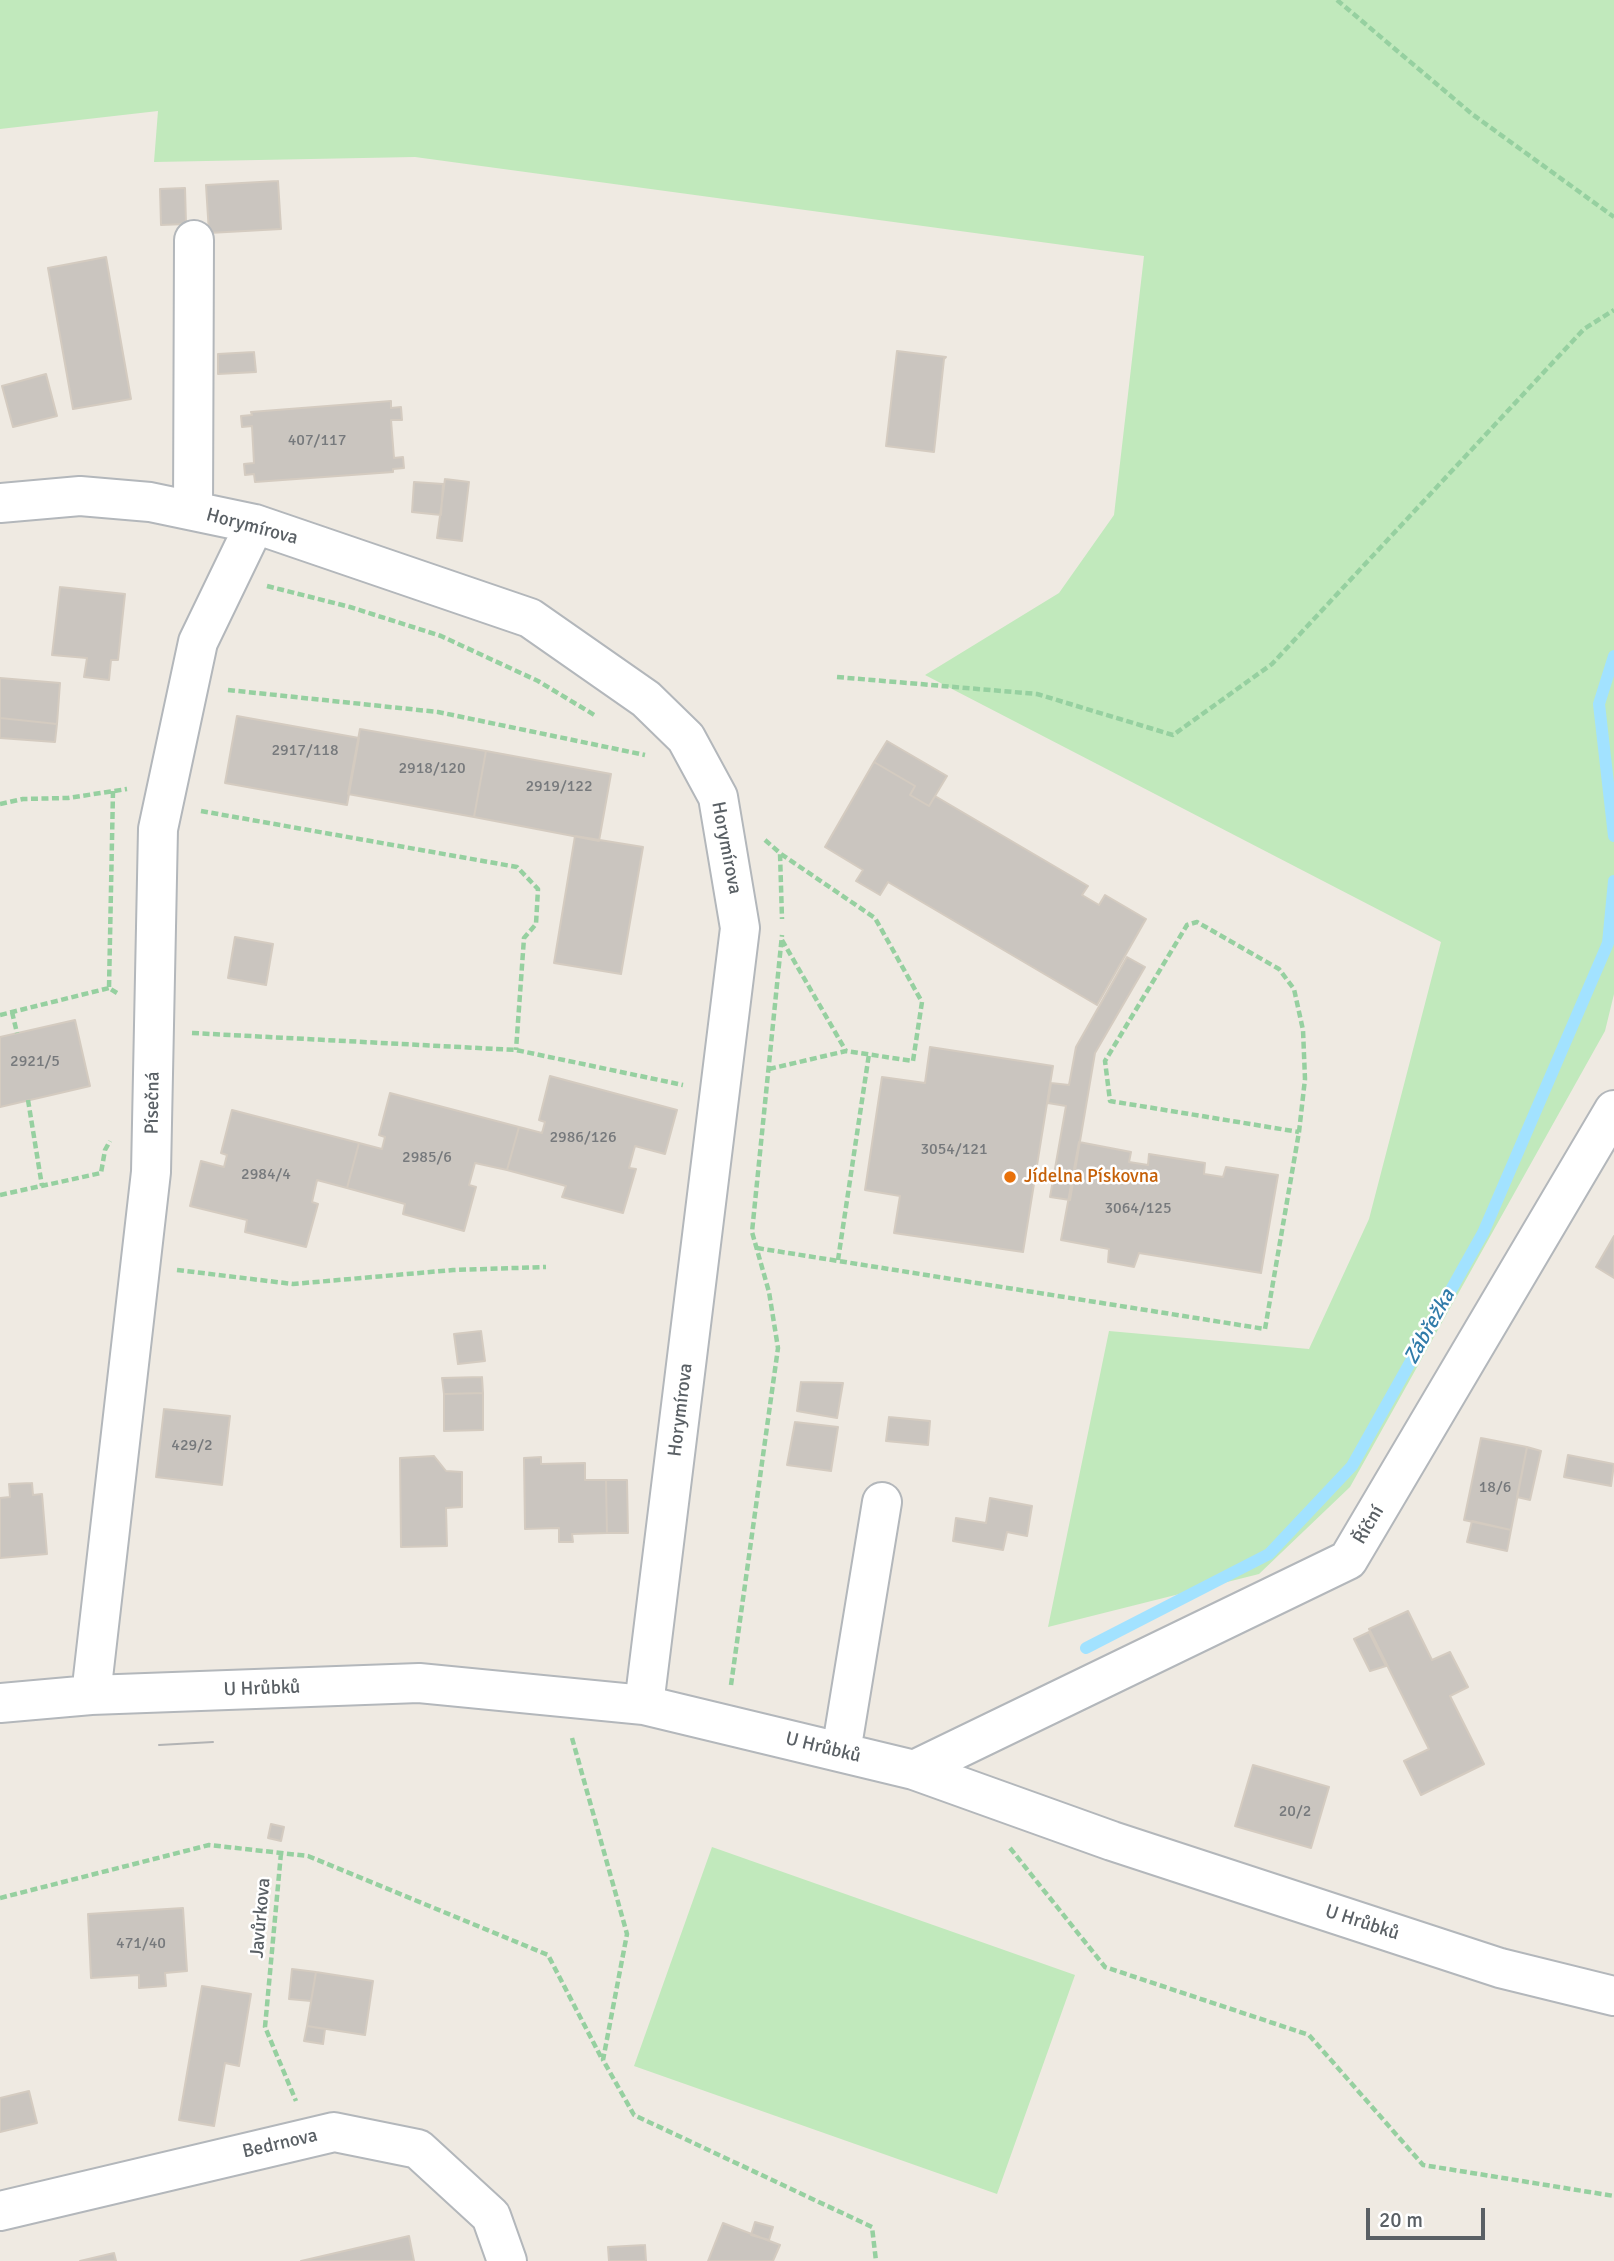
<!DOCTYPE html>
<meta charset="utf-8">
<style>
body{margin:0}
#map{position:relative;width:1614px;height:2261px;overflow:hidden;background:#efeae2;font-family:Signika,sans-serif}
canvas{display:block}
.scale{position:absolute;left:1366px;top:2208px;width:119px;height:32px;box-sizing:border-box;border:4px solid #5a6065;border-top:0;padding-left:9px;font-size:21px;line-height:24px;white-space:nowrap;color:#5a6065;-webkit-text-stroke:5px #fff;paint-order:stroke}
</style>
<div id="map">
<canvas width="1614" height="2261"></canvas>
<div class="scale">20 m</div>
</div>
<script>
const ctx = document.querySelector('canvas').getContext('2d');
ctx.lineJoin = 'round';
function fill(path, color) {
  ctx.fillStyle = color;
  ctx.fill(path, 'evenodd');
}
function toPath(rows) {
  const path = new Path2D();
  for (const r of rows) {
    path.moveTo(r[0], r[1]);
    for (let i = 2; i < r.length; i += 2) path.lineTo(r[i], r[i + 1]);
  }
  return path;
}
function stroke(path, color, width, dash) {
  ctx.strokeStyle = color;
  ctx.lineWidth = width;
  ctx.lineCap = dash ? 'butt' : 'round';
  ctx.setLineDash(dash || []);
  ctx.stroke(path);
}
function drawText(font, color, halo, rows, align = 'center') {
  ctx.font = font + ' Signika,sans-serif';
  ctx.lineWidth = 5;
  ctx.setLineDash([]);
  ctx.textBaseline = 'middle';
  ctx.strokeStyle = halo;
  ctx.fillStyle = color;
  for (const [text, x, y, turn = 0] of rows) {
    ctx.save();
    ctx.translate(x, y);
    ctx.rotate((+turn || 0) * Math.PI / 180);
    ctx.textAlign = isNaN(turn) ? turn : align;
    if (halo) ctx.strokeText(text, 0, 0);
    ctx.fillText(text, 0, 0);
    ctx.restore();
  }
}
fill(toPath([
 [0,0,1614,0,1614,994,1605,1031,1350,1487,1259,1574,1048,1627,1109,1331,1309,1349,1369,1219,1441,942,925,675,1059,593,1114,515,1144,256,415,157,154,162,158,111,0,129],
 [712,1847,1075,1975,997,2194,634,2066]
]), '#c1e9bc');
stroke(toPath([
 [1614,656,1599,704,1614,836],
 [1086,1648,1269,1554,1352,1466,1483,1233,1608,943,1614,881]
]), '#a2e2ff', 12);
const building = toPath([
 [278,181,281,229,209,233,206,185,278,181],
 [185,188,186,224,161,225,160,189,185,188],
 [106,257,131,399,73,409,48,268,106,257],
 [897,351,946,357,944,359,934,452,886,446,897,351],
 [254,352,256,372,218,374,218,354,254,352],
 [46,374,57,416,13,427,2,386,46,374],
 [391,401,391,408,401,407,402,420,391,420,394,458,403,457,404,468,393,469,393,472,255,482,254,474,245,475,244,464,254,463,252,426,242,427,241,416,252,415,251,412,391,401],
 [445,479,469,482,462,541,437,538,445,479],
 [414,482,443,484,441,515,412,512,414,482],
 [60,587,125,594,118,660,111,660,109,680,84,677,87,658,52,655,60,587],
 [0,678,60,683,57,724,0,718,0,678],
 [237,716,359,738,347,805,225,783,237,716],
 [0,718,57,724,55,742,0,738,0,718],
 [360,729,486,751,474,817,348,794,360,729],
 [887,741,947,776,929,806,910,795,915,786,874,762,887,741],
 [486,751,611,774,599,841,474,817,486,751],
 [874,762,915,786,910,795,929,806,935,796,1088,886,1082,895,1099,905,1105,895,1146,919,1097,1005,888,882,880,895,856,881,863,870,825,847,874,762],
 [575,836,643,847,621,974,554,963,575,836],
 [235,937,273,944,266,985,228,978,235,937],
 [1127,957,1145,967,1095,1053,1070,1200,1050,1197,1066,1106,1048,1103,1051,1083,1069,1085,1076,1047,1127,957],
 [75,1020,90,1086,0,1107,0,1037,75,1020],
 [930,1047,1053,1066,1023,1252,894,1233,900,1196,865,1190,882,1077,925,1083,930,1047],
 [550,1076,677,1110,665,1154,635,1146,629,1168,636,1169,623,1213,562,1197,566,1186,507,1170,519,1127,542,1133,545,1122,539,1120,550,1076],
 [390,1093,519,1127,507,1170,475,1163,469,1185,476,1187,464,1231,403,1214,405,1204,347,1188,359,1143,382,1149,385,1137,379,1135,390,1093],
 [232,1110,359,1143,347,1188,317,1180,312,1202,318,1204,306,1247,245,1232,247,1220,190,1206,201,1161,224,1167,227,1155,221,1153,232,1110],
 [1079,1142,1131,1152,1129,1162,1148,1165,1149,1154,1205,1163,1204,1174,1223,1177,1226,1167,1278,1175,1261,1273,1139,1253,1134,1267,1108,1262,1109,1249,1061,1240,1079,1142],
 [1614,1236,1614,1278,1596,1267,1614,1236],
 [481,1331,485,1361,458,1364,454,1334,481,1331],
 [482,1377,483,1393,444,1394,442,1378,482,1377],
 [801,1382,843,1383,837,1418,797,1411,801,1382],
 [483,1393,483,1430,444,1431,444,1394,483,1393],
 [164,1409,230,1416,222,1485,156,1477,164,1409],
 [889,1417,930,1421,928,1445,886,1441,889,1417],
 [795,1422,838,1427,831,1471,787,1465,795,1422],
 [1481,1438,1527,1447,1511,1530,1464,1520,1481,1438],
 [1527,1447,1541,1451,1530,1500,1517,1497,1527,1447],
 [1568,1455,1614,1464,1611,1486,1564,1477,1568,1455],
 [434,1456,446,1471,462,1472,462,1507,446,1508,447,1546,401,1547,400,1458,434,1456],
 [541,1457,541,1464,585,1463,585,1480,606,1480,607,1533,572,1534,573,1542,559,1542,559,1528,525,1529,524,1458,541,1457],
 [606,1480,627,1480,628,1533,607,1533,606,1480],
 [32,1483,33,1495,42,1494,47,1554,0,1558,0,1498,10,1497,9,1484,32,1483],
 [990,1498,1032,1506,1027,1536,1007,1532,1003,1550,953,1541,956,1518,986,1523,990,1498],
 [1472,1521,1511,1530,1507,1551,1467,1542,1472,1521],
 [1408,1611,1432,1660,1450,1652,1468,1687,1450,1696,1484,1764,1421,1795,1404,1761,1429,1749,1369,1629,1408,1611],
 [1369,1632,1386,1666,1370,1671,1354,1639,1369,1632],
 [1253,1765,1329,1787,1311,1848,1235,1826,1253,1765],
 [271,1824,284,1827,281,1841,268,1838,271,1824],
 [183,1908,187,1971,165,1973,166,1986,139,1988,139,1975,91,1978,88,1914,183,1908],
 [292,1969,316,1972,311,2001,289,1999,292,1969],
 [316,1972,373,1981,365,2035,307,2026,316,1972],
 [202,1986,251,1994,239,2066,225,2063,214,2126,179,2120,202,1986],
 [307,2026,325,2029,323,2044,304,2041,307,2026],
 [29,2091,37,2123,0,2132,0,2098,29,2091],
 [755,2222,773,2227,769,2240,751,2235,755,2222],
 [723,2223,780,2245,773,2261,708,2261,723,2223],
 [409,2236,414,2261,301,2261,409,2236],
 [645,2245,646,2261,609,2261,608,2247,645,2245],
 [114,2253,116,2261,80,2261,114,2253]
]);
fill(building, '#cac5bf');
stroke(building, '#d4cbc0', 2);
const minor = toPath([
 [0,503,80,496,150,502,255,524,530,618,646,699,686,738,718,797,740,928,644,1705],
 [193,511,194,240],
 [91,1695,151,1172,158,829,198,642,255,524],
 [0,1703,91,1695,419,1683,644,1705,914,1770,1112,1841,1500,1968,1614,1996],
 [841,1752,882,1502],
 [914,1770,1348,1560,1614,1110],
 [0,2211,334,2132,418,2149,491,2216,507,2261]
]);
stroke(minor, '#b3b7bb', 42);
stroke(toPath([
 [1337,0,1472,114,1614,217],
 [267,586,350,607,441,636,538,681,596,716],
 [837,677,1037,694,1173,735,1272,664,1584,329,1614,310],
 [228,690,438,712,645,755],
 [113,791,109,988,117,993],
 [0,804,23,799,68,798,127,789],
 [201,811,517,867,538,889,536,924,524,938,516,1050],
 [765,840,780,853,782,919],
 [782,940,846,1051],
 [12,1012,17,1033],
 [0,1015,109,988],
 [192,1033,516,1050,683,1085],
 [769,1069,846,1051,913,1061,922,1002,875,918,781,854],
 [28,1100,42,1186],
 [0,1195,101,1173,105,1150,110,1141],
 [757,1248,1265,1329,1299,1132,1305,1079,1303,1030,1294,989,1279,969,1197,922,1187,925,1105,1061,1110,1101,1299,1132],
 [838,1260,869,1054],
 [177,1270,293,1284,453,1270,546,1267],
 [731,1685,778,1348,769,1292,752,1232,782,935],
 [572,1738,627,1934,603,2060,634,2115,872,2227,876,2261],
 [1010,1848,1105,1967,1309,2035,1423,2165,1614,2196],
 [281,1853,265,2027,296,2101],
 [0,1898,209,1845,308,1856,548,1955,602,2059]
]), '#96d0a0', 4.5, [7, 3.5]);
stroke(minor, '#fff', 38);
stroke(toPath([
 [159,1745,213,1742]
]), '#b2b3b4', 2);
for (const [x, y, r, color] of [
 [1010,1177,7,"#e8710a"]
]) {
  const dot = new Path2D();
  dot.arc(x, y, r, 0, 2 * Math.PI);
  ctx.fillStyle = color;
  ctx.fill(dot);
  stroke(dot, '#fff', 2.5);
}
drawText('16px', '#76797c', null, [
 ["407/117",317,441],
 ["2917/118",305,751],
 ["2918/120",432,769],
 ["2919/122",559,787],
 ["2921/5",35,1062],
 ["2986/126",583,1138],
 ["3054/121",954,1150],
 ["2985/6",427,1158],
 ["2984/4",266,1175],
 ["3064/125",1138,1209],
 ["429/2",192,1446],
 ["18/6",1495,1488],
 ["20/2",1295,1812],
 ["471/40",141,1944]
]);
drawText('19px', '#5a6065', '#fff', [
 ["Horymírova",252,527,15],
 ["Horymírova",726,848,79],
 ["Písečná",153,1103,-89],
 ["Horymírova",681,1410,-83],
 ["Říční",1369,1525,-59],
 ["U Hrůbků",262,1689,-2],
 ["U Hrůbků",823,1748,14],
 ["Javůrkova",261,1918,-85],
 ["U Hrůbků",1362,1923,18],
 ["Bedrnova",280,2144,-13]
]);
drawText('19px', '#c56008', '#fff', [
 ["Jídelna Pískovna",1024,1177]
], 'left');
drawText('italic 21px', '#307ba9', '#fff', [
 ["Zábřežka",1430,1327,-61]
]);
</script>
